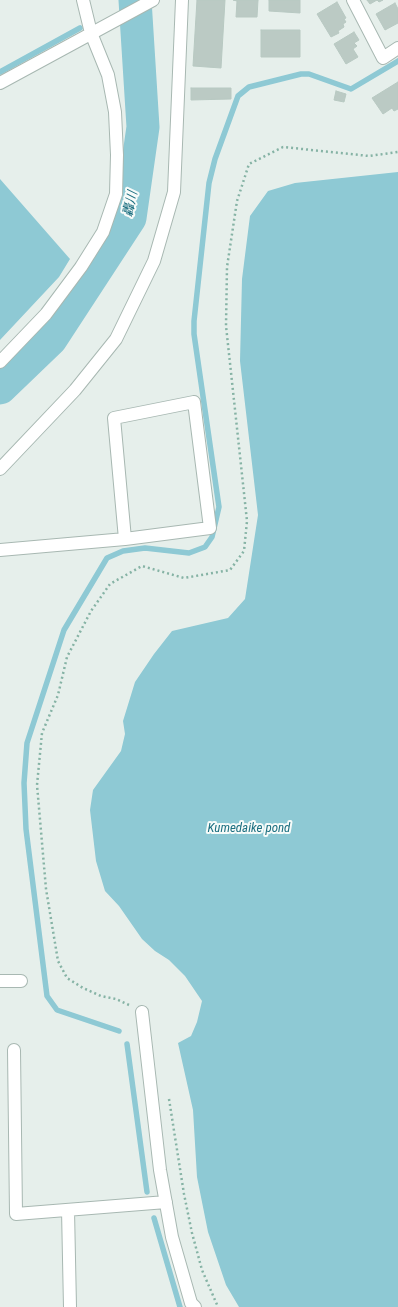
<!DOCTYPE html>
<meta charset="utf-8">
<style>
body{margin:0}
canvas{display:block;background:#e6efeb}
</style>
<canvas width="398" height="1307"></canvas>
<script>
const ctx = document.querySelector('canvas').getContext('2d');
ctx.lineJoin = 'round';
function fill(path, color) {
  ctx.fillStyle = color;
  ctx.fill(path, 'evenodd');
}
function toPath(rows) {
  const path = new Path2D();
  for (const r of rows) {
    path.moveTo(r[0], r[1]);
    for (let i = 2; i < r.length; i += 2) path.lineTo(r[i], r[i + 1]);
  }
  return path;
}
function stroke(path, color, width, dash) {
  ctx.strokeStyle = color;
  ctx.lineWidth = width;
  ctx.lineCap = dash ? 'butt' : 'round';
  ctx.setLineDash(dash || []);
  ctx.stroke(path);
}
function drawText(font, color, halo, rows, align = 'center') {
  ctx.font = font + ' "Roboto Condensed","Noto Sans JP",sans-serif';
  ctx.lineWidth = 4;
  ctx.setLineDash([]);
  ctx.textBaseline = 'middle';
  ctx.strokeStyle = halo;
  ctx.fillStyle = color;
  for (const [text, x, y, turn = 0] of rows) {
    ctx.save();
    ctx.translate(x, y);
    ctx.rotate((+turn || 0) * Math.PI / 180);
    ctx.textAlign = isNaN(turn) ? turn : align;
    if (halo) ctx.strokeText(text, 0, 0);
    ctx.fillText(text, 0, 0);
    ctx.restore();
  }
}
fill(toPath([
 [398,172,398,1307,239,1307,226,1285,208,1232,197,1177,193,1110,178,1043,191,1036,197,1022,202,1001,185,976,169,960,155,951,142,939,119,906,105,891,96,861,90,810,93,790,121,751,125,734,123,721,135,682,154,654,172,631,228,618,245,599,258,515,240,361,242,279,250,216,268,191,295,183],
 [0,179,70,259,59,277,0,340]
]), '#8ec9d4');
stroke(toPath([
 [0,72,80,28],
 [119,1031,57,1010,47,996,26,829,24,783,27,743,64,630,107,558,123,551,145,548,189,553,205,547,212,537,219,507,194,334,194,321,209,183,215,159,238,96,249,87,301,74,309,74,351,89,398,61],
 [127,1044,147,1192],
 [154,1218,180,1307]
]), '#8ec9d4', 5.5);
stroke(toPath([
 [0,388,51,339,130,218,143,127,135,0]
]), '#8ec9d4', 33);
const building = toPath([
 [197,0,225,0,221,68,193,66,197,0],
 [258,0,257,17,236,17,237,1,233,0,258,0],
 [269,0,300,0,300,13,269,11,269,0],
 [367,0,383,0,379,2,377,0,370,4,367,0],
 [337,2,346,18,344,19,346,22,343,24,344,27,338,31,339,33,331,37,317,14,337,2],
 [395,3,398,9,398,23,385,30,376,14,395,3],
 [261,30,300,30,300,57,261,57,261,30],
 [354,32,359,40,354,43,357,46,353,49,358,57,346,64,334,44,354,32],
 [398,82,398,109,394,111,392,108,383,114,372,98,398,82],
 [191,88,231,88,231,99,191,100,191,88],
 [336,91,346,94,344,102,334,100,336,91]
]);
fill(building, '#bbcac4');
stroke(building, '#b8c9c2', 1);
const minor = toPath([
 [353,0,383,58,398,48],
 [0,83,153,0],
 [0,362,46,314,81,267,103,232,116,194,117,155,115,112,108,75,91,33,83,0],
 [0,469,75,390,116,339,154,261,174,192,182,0],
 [0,550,125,539,210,528,194,402,114,418,125,539],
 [0,981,21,981],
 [142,1012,160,1170,172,1237,191,1303,195,1307],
 [14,1050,16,1214,166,1202],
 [68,1210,70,1307]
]);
stroke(minor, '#a8b8b2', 14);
stroke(toPath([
 [129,1005,116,999,101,996,83,988,67,978,58,961,46,889,37,785,42,733,58,695,67,657,91,611,110,584,142,566,184,578,230,570,244,551,247,521,226,326,227,267,237,201,249,164,283,147,369,156,398,152],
 [169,1099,184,1194,192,1233,202,1270,218,1307]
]), '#86b3a5', 2.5, [2, 3]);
stroke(minor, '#fff', 12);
drawText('italic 13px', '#1c6f80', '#f7fbf9', [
 ["轟川",131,204,-78],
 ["Kumedaike pond",249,829]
]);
</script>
